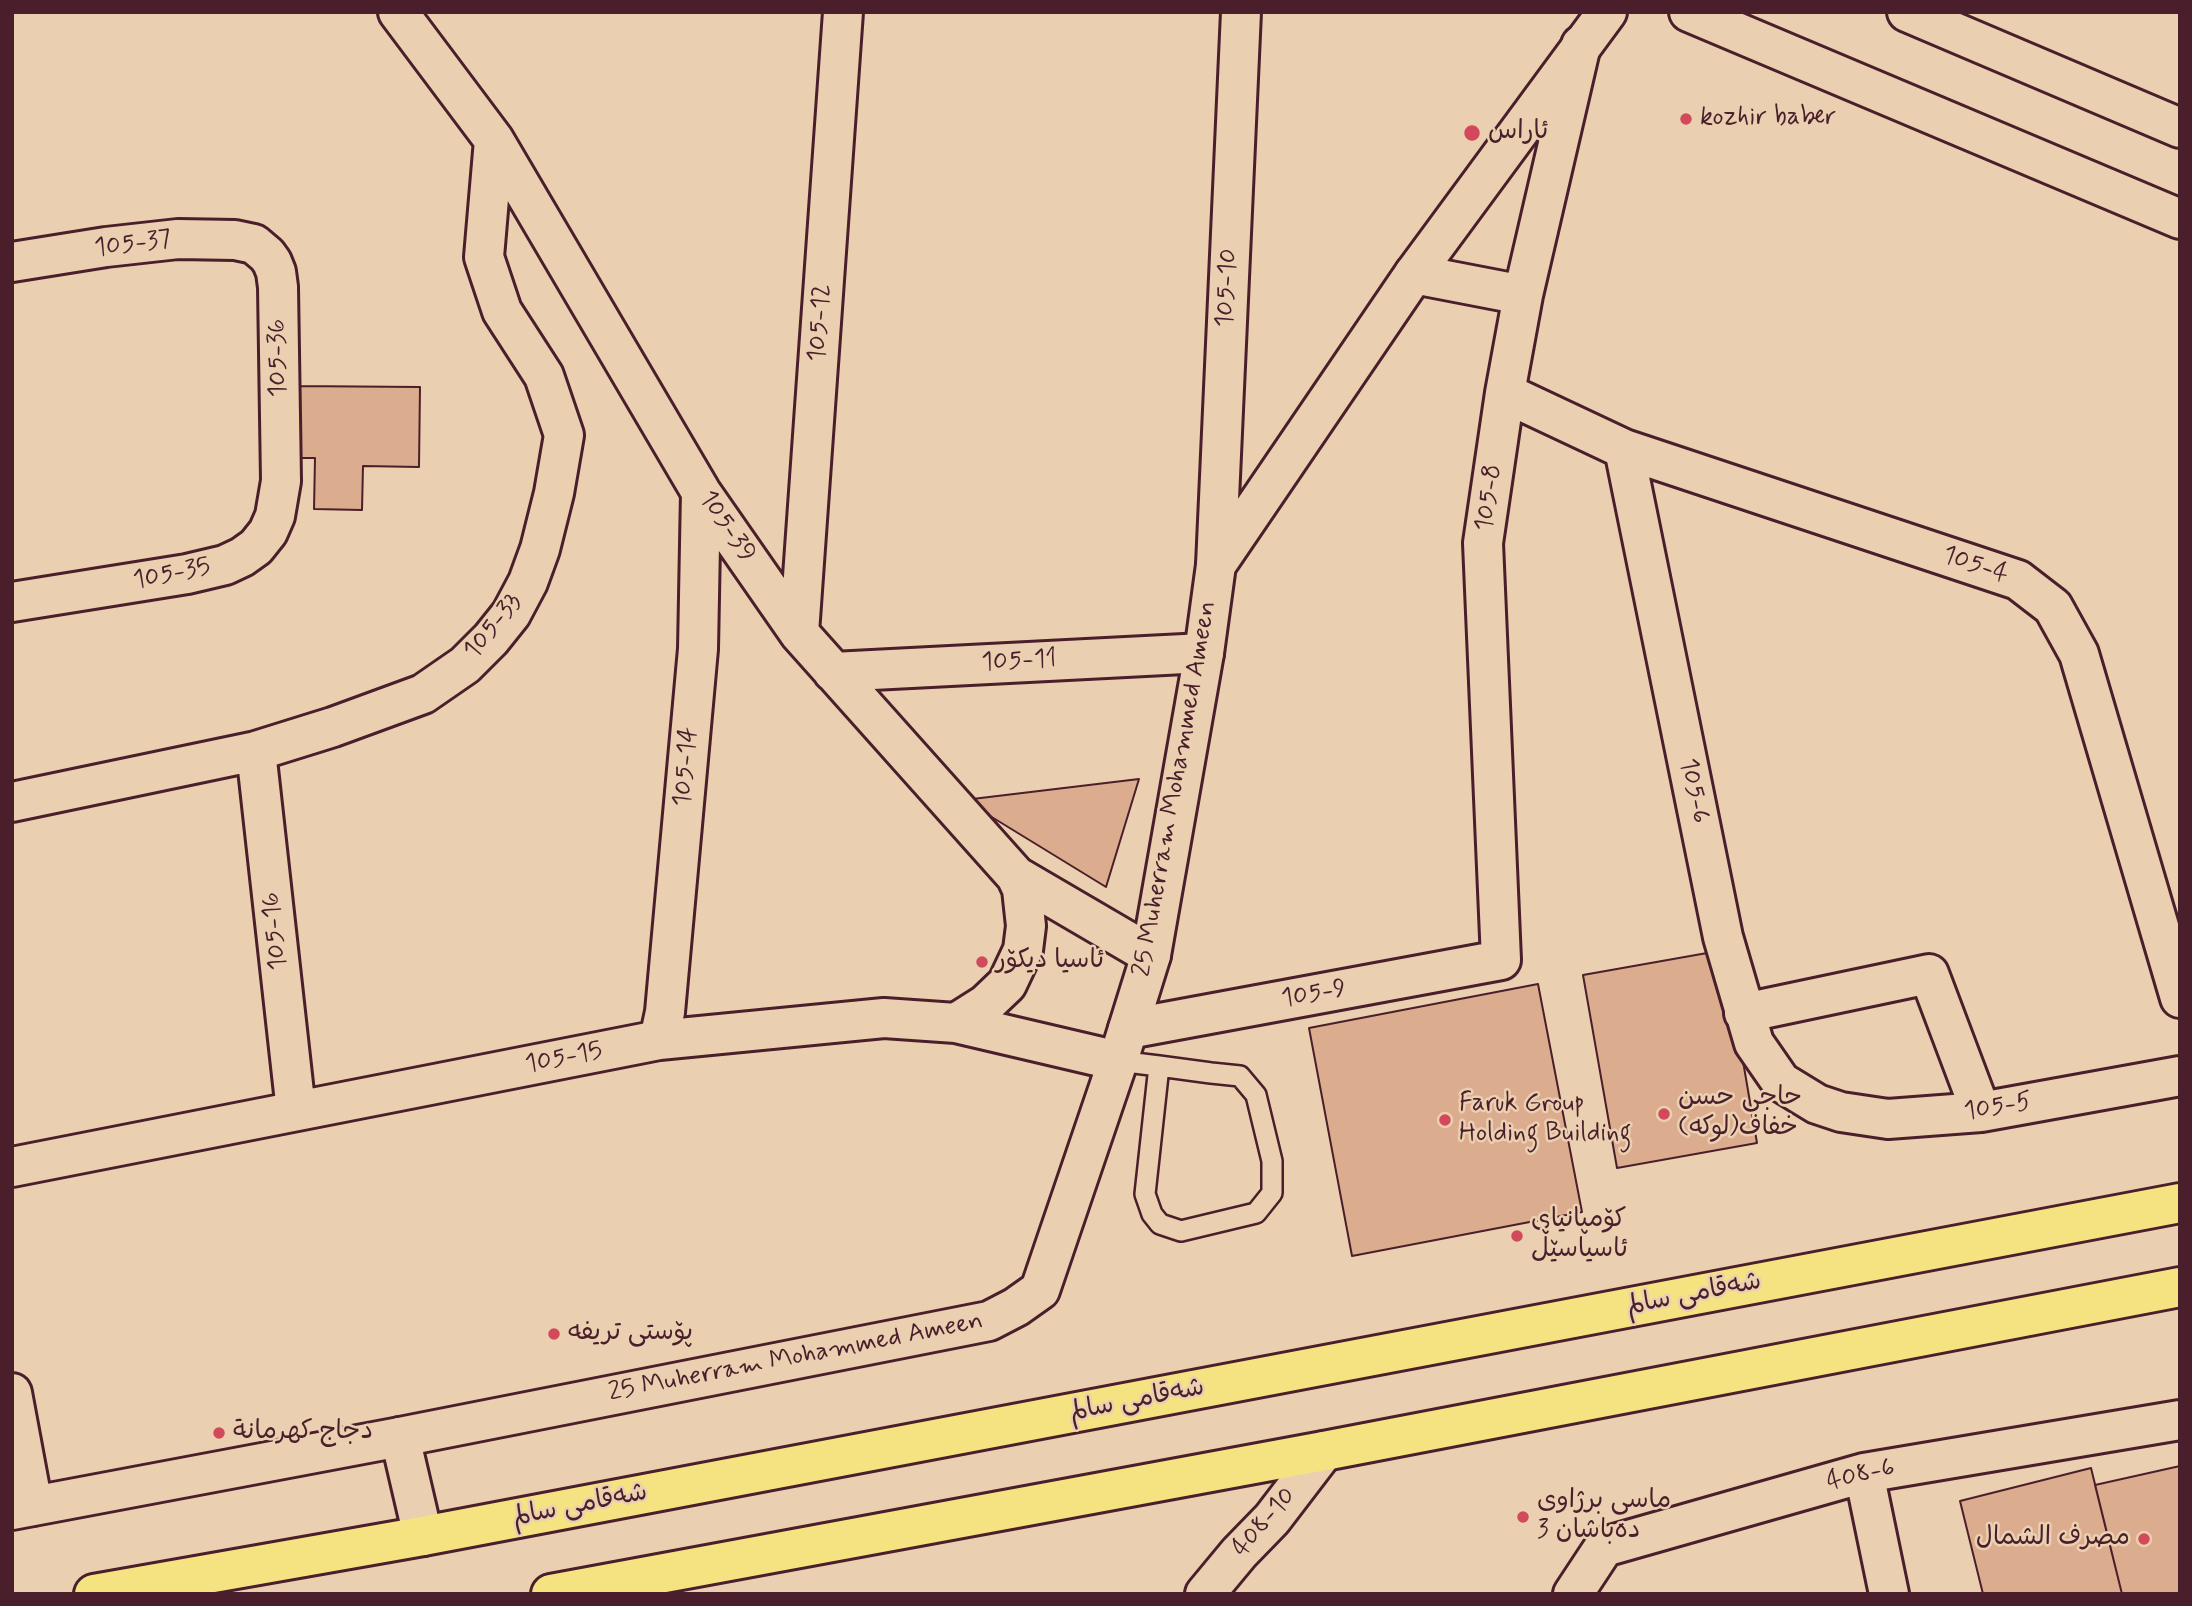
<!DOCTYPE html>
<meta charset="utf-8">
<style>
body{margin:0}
#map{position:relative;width:2192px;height:1606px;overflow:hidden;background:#ead0b1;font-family:Mynerve,sans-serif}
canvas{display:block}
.frame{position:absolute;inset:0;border:14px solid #4a1f2b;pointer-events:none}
</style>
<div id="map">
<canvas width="2192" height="1606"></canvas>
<div class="frame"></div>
</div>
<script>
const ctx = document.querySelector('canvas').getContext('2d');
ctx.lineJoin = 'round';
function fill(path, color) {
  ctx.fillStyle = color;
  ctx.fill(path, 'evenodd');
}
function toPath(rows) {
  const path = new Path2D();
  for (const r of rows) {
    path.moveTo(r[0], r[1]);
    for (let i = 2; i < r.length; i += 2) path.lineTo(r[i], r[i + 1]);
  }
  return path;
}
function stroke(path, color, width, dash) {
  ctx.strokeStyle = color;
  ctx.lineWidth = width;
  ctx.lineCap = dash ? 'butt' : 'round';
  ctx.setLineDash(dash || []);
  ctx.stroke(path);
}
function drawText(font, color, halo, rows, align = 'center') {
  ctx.font = font + ' Mynerve,"Playpen Sans Arabic",sans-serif';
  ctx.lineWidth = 5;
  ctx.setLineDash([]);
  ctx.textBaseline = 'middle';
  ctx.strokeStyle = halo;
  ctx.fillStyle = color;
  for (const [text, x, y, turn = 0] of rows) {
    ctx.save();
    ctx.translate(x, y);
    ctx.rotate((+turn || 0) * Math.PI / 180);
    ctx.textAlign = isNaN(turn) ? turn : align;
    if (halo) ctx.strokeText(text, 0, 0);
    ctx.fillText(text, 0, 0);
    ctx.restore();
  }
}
const building = toPath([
 [294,386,420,387,419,467,363,466,362,510,314,509,315,458,292,458,294,386],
 [1139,779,1106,887,964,800,1139,779],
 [1724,950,1757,1143,1617,1168,1583,975,1724,950],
 [1538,984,1582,1212,1352,1256,1309,1028,1538,984],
 [2180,1466,2180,1594,2122,1594,2095,1485,2180,1466],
 [2091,1468,2122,1594,1983,1594,1960,1501,2091,1468]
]);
fill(building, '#dcac8e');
stroke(building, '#4a1f2b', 2);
const lane = toPath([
 [1118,1061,1159,1066,1211,1073,1240,1076,1256,1095,1272,1161,1272,1193,1256,1213,1181,1231,1160,1224,1152,1214,1145,1194,1159,1066]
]);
const street = toPath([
 [398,12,494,140,701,492,799,633,1016,876,1151,955],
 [12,262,106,247,178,239,235,240,254,244,267,255,272,262,276,272,278,287,281,481,275,516,268,532,256,547,242,557,225,565,187,574,12,602],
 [1414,274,1523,295],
 [1505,393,1624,449,2018,580,2053,607,2079,654,2180,998],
 [1624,449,1723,937,1754,1043,1781,1082,1817,1104,1841,1112,1888,1119,1981,1112,2180,1076],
 [1216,565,1241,12],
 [799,633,843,12],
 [833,672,1204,653],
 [256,751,296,1111],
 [12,802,256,751,333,727,423,694,465,665,491,639,511,614,528,582,540,549,554,493,564,435,544,376,502,311,484,257,494,140],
 [1744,1013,1929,974,1981,1112],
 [956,1023,986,1004,1007,984,1023,950,1026,926,1022,889,1016,876],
 [1128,1029,1501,960,1483,543,1505,393,1523,295,1581,45],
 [659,1040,665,1012,698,649,701,492],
 [12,1167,659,1040,884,1018,956,1023,1118,1061],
 [12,1393,33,1506],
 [1864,1473,1889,1594],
 [12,1510,400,1437],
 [1205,1594,1239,1553,1272,1519,1324,1451],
 [1573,1594,1604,1547,1864,1473,2180,1420]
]);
const secondary = toPath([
 [1689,12,2180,219],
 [1907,12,2180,128],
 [423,1536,400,1437,989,1321,1016,1307,1040,1290,1118,1061,1151,955,1204,653,1216,565,1414,274,1607,12]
]);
const primary = toPath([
 [94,1594,423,1536,2180,1203],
 [551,1594,1324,1451,2180,1287]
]);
stroke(lane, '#4a1f2b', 24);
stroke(street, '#4a1f2b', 44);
stroke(secondary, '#4a1f2b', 44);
stroke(primary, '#4a1f2b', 44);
stroke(lane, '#ead0b1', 19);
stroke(street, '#ead0b1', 38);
stroke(secondary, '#ead0b1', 38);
stroke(primary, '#f5e382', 38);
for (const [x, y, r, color] of [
 [1686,119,7,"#d1495b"],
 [1472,133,9,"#d1495b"],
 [982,962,7,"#d1495b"],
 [1664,1114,7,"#d1495b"],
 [1445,1120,7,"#d1495b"],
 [1517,1236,7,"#d1495b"],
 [554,1334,7,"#d1495b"],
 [219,1433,7,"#d1495b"],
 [1523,1517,7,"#d1495b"],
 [2144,1539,7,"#d1495b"]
]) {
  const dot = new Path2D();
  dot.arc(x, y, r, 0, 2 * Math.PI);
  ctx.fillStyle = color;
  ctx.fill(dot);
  stroke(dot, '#ead0b1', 2.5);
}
drawText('26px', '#4a1f2b', '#ead0b1', [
 ["kozhir baber",1700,119],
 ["ئاراس",1488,133],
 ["ئاسیا دیكۆر",996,962],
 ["حاجی حسن",1678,1099],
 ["(لوکه)خفاف",1678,1129],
 ["Faruk Group",1459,1105],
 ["Holding Building",1459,1135],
 ["کۆمپانیای",1531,1221],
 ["ئاسیاسێڵ",1531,1251],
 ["پۆستی تریفە",568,1334],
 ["دجاج كهرمانة",233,1433],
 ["ماسی برژاوی",1537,1502],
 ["دەباشان 3",1537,1532],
 ["مصرف الشمال",2130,1539,"right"]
], 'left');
drawText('26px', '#4a1f2b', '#ead0b1', [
 ["105-37",133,245,-7],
 ["105-10",1228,288,-87],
 ["105-12",821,323,-86],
 ["105-36",279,358,-91],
 ["105-8",1490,498,-82],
 ["105-39",726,527,56],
 ["105-4",1975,566,19],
 ["105-35",172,575,-11],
 ["105-33",494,627,-51],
 ["105-11",1019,662,-3],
 ["105-14",687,767,-85],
 ["25 Muherram Mohammed Ameen",1176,789,-80],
 ["105-6",1693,791,78],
 ["105-16",276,931,-96],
 ["105-9",1314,995,-10],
 ["105-15",564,1059,-11],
 ["105-5",1998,1108,-9],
 ["شەقامی سالم",1694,1295,-11],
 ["25 Muherram Mohammed Ameen",796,1358,-11],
 ["شەقامی سالم",1137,1401,-11],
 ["408-6",1861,1476,-13],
 ["شەقامی سالم",580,1506,-11],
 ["408-10",1265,1523,-49]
]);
</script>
